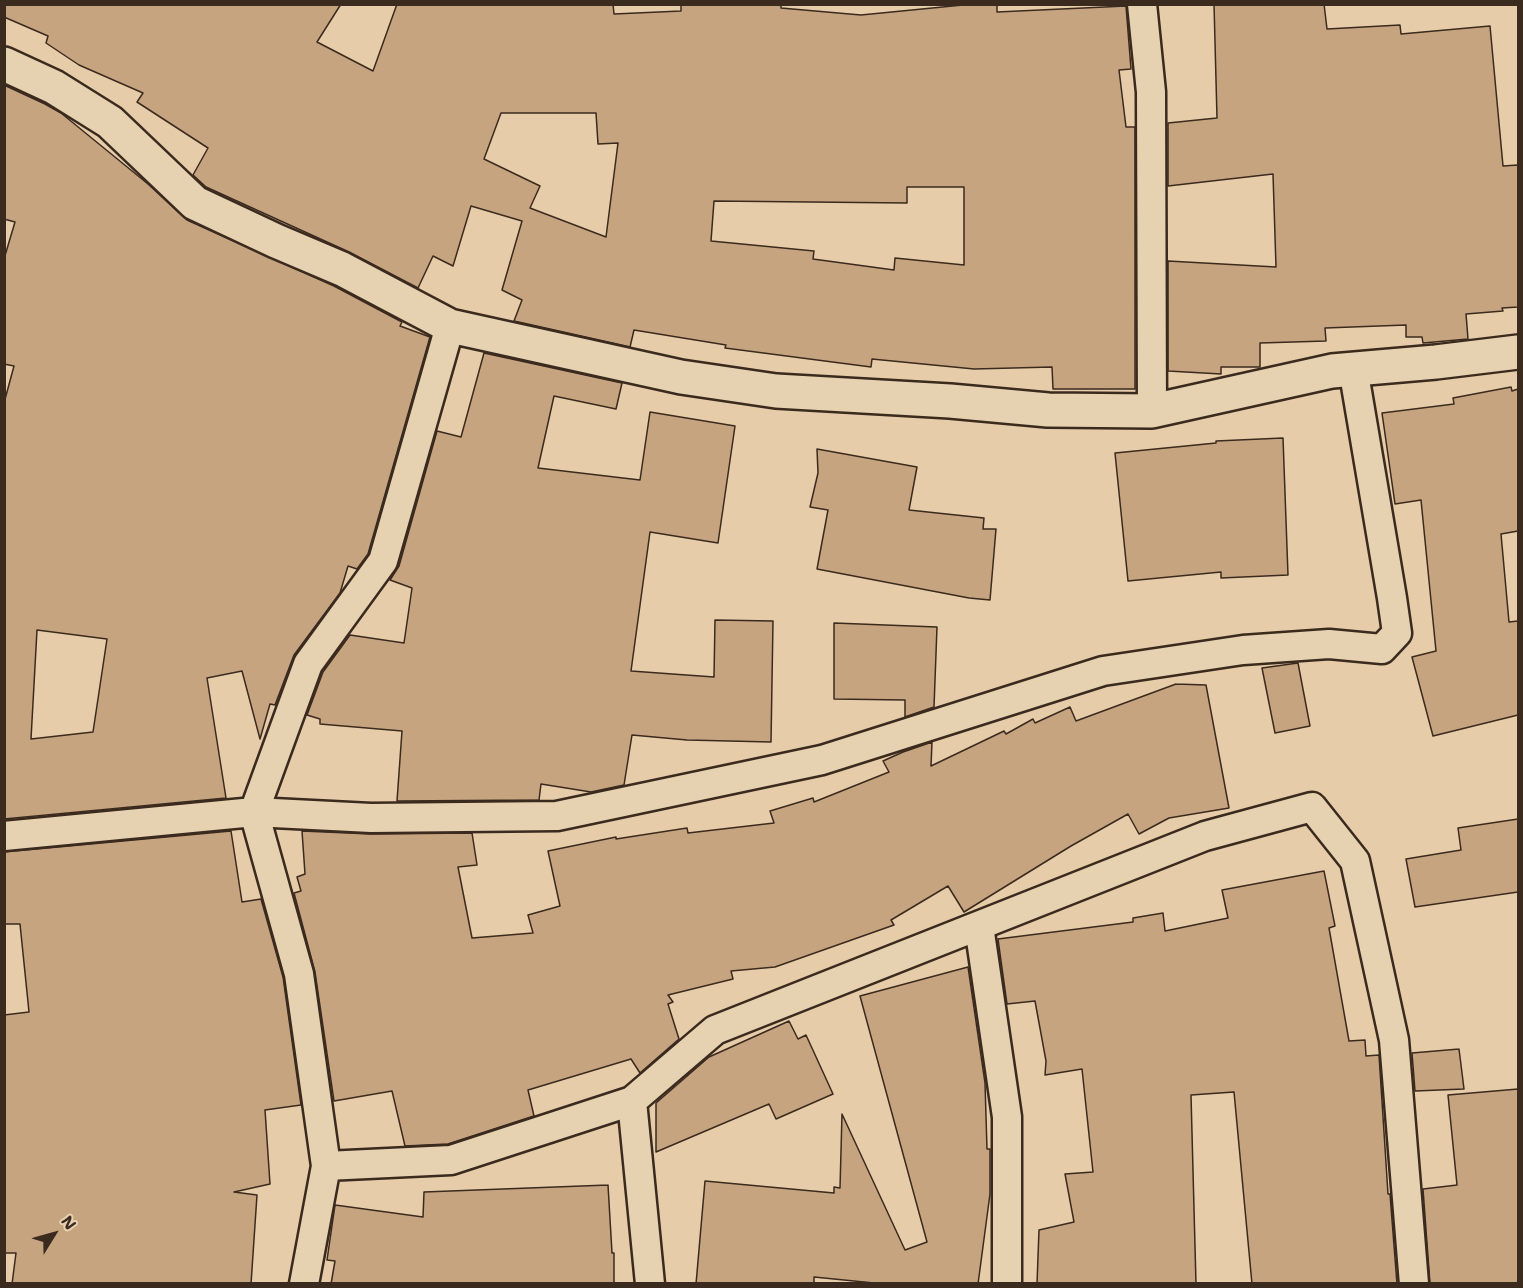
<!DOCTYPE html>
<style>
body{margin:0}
#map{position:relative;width:1523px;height:1288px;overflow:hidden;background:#e6cca8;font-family:"Shantell Sans",sans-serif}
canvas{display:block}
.frame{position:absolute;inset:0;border:6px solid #3b2a1e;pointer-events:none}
.north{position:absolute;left:24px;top:1204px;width:60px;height:60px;-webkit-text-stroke:4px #e6d1b0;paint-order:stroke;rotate:53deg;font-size:16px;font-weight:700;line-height:24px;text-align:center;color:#3b2a1e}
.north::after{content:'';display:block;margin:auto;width:21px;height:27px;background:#3b2a1e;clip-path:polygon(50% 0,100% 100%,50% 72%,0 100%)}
</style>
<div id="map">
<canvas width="1523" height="1288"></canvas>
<div class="frame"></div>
<div class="north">N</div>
</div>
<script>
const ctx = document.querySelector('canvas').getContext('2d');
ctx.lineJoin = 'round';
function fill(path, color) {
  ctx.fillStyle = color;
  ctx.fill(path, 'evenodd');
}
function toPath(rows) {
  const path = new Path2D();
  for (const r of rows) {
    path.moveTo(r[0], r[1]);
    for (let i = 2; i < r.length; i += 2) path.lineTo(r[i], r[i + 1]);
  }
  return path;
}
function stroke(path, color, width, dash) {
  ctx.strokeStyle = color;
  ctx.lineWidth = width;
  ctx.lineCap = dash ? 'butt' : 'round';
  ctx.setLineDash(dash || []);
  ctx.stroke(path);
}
const building = toPath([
 [4,4,341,4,317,42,373,71,397,4,613,4,614,14,681,11,681,4,781,4,781,8,861,15,973,4,997,4,997,12,1126,6,1131,69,1119,70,1126,127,1135,127,1135,389,1053,389,1052,367,974,369,872,359,871,367,725,348,726,345,634,330,630,347,514,321,522,300,502,290,522,221,471,206,453,266,433,256,418,288,349,252,206,187,193,175,208,148,137,102,143,93,79,65,46,43,48,36,4,17,4,4],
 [501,113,596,113,598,144,618,143,606,237,530,208,540,186,484,159,501,113],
 [907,187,964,187,964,265,895,258,894,270,813,259,814,251,711,241,714,201,907,203,907,187],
 [1214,4,1324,4,1327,29,1400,25,1401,34,1490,26,1503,166,1518,165,1518,307,1502,308,1503,311,1466,314,1468,339,1423,343,1422,337,1406,337,1406,325,1325,328,1326,341,1260,343,1260,367,1221,367,1221,374,1168,371,1168,261,1276,267,1273,174,1168,186,1168,123,1217,118,1214,4],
 [4,85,45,104,61,113,148,184,187,220,334,286,402,322,400,326,430,337,368,554,357,569,348,566,340,593,294,655,275,705,270,704,260,739,242,671,207,678,226,798,4,819,4,403,14,366,4,364,4,259,15,222,4,219,4,85],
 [37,630,107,639,93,732,31,739,37,630],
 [484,353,622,383,616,409,554,396,538,468,640,480,650,412,735,426,718,543,650,532,631,671,714,677,715,620,773,621,771,742,687,740,632,735,624,785,591,792,541,784,539,800,397,801,402,731,320,724,320,719,307,715,323,672,350,635,404,643,412,588,390,580,399,566,437,431,461,437,484,353],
 [1511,387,1512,391,1518,389,1518,531,1501,534,1509,622,1518,621,1518,715,1433,736,1412,657,1436,651,1421,500,1395,504,1382,413,1454,404,1453,398,1511,387],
 [1283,438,1288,575,1221,578,1221,572,1128,581,1115,453,1216,443,1216,441,1283,438],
 [817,449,917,467,909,510,984,518,983,529,996,529,990,600,969,598,817,569,828,510,810,507,818,473,817,449],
 [834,623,937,627,934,707,905,717,905,700,834,699,834,623],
 [1298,663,1310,726,1275,733,1262,668,1298,663],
 [1176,684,1206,685,1229,808,1169,818,1139,834,1128,814,1071,846,964,912,948,886,891,920,894,925,775,967,731,971,733,979,668,995,673,1002,668,1004,679,1039,640,1073,631,1059,528,1090,534,1116,448,1144,405,1146,392,1091,334,1101,315,972,294,893,301,891,297,877,305,874,302,831,371,834,472,833,477,865,458,867,472,938,533,933,528,915,560,906,548,851,616,837,616,839,687,828,688,833,774,823,770,811,813,798,814,802,889,772,883,761,903,752,932,742,931,766,1004,731,1006,734,1033,719,1035,723,1070,707,1076,721,1176,684],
 [1518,819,1518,892,1415,907,1406,859,1461,850,1458,828,1518,819],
 [231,831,242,902,261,899,283,977,301,1105,265,1110,270,1184,234,1192,257,1195,251,1284,12,1284,16,1253,4,1253,4,1015,29,1012,20,924,4,924,4,852,231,831],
 [1324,871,1335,926,1329,928,1349,1041,1365,1040,1366,1056,1379,1055,1388,1194,1390,1194,1397,1284,1252,1284,1234,1092,1191,1095,1196,1284,1037,1284,1039,1230,1074,1222,1065,1174,1093,1172,1082,1069,1045,1075,1046,1061,1035,1001,1007,1004,998,939,1133,922,1133,918,1163,913,1165,931,1228,918,1222,890,1324,871],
 [968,967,985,1083,987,1149,990,1149,990,1194,978,1284,884,1284,814,1277,814,1284,696,1284,705,1181,834,1193,834,1187,840,1188,842,1114,905,1250,927,1242,860,996,968,967],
 [789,1021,798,1039,806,1035,833,1094,776,1119,769,1104,656,1152,656,1103,709,1057,789,1021],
 [1459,1049,1464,1089,1415,1091,1412,1053,1459,1049],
 [1518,1089,1518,1284,1430,1284,1423,1189,1457,1185,1448,1095,1518,1089],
 [608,1185,612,1253,614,1253,614,1284,331,1284,335,1261,327,1260,335,1205,423,1217,424,1192,608,1185]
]);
fill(building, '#c6a480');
stroke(building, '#3b2a1e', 1.5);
const street = toPath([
 [1142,4,1151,92,1152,411],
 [4,836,254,812,371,818,557,816,822,760,1103,671,1243,650,1329,644,1382,649,1397,633,1392,598,1353,368],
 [979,926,1007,1117,1007,1284],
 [632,1101,650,1284],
 [326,1166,451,1160,632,1101,715,1030,1205,836,1312,807,1355,861,1394,1040,1414,1284],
 [304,1284,326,1166,299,974,254,812,308,664,383,561,450,326]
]);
const secondary = toPath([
 [4,64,54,87,110,122,195,203,276,241,342,269,450,326,681,377,776,391,950,401,1048,410,1152,411,1332,371,1436,362,1518,352]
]);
stroke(street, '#3b2a1e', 33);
stroke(secondary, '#3b2a1e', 38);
stroke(street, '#e6d1b0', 28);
stroke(secondary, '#e6d1b0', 33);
</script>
